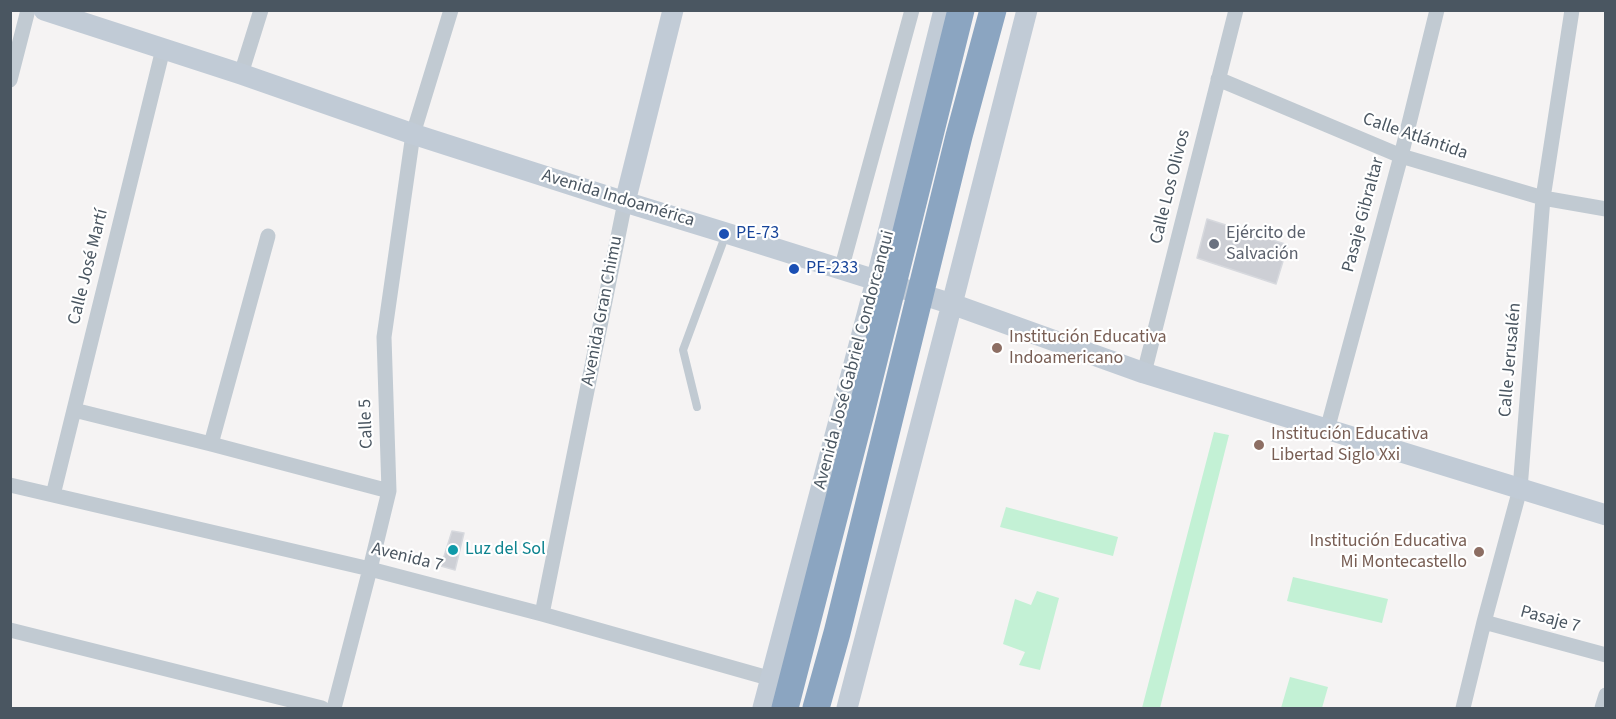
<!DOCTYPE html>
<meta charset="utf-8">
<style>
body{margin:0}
#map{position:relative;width:1616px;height:719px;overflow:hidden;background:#f5f3f3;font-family:"Source Sans 3",sans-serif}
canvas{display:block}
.frame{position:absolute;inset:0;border:12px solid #4a5661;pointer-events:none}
</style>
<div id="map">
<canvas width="1616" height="719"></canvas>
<div class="frame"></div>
</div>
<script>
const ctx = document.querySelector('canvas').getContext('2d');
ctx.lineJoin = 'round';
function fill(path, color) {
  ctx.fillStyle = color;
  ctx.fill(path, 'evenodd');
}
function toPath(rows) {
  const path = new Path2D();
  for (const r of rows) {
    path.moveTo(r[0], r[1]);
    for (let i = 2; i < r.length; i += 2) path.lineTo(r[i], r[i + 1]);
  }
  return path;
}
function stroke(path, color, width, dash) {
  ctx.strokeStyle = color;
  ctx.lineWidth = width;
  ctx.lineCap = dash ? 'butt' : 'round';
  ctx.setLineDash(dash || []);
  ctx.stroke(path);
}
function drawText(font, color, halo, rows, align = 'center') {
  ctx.font = font + ' "Source Sans 3",sans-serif';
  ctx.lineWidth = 4.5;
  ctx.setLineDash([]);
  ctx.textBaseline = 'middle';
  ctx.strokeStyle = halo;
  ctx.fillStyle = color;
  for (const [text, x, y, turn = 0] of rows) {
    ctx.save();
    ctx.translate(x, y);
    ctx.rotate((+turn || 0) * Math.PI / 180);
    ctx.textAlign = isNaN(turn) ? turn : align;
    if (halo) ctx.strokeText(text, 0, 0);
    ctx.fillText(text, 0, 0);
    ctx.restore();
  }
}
fill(toPath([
 [1214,432,1229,435,1160,708,1142,708],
 [1006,507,1118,537,1113,556,1000,527],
 [1293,577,1388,599,1382,623,1287,601],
 [1037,591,1059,598,1040,670,1019,665,1025,652,1003,644,1015,599,1031,605],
 [1290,677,1328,687,1322,708,1281,708]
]), '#c3f1d5');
const building = toPath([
 [1207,219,1288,245,1276,284,1197,258,1207,219],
 [452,531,464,533,455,570,441,566,452,531]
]);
fill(building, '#cdcfd5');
stroke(building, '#d7d9de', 1.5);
stroke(toPath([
 [697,407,683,350,726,234]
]), '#c1cad2', 8);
stroke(toPath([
 [241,74,261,10],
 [1218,79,1401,156,1543,198,1606,209],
 [10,80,28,10],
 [841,270,912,10],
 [1144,373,1236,10],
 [74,410,211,444,389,491],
 [1327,430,1401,156,1437,10],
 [211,444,268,236],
 [10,485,370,569,542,614,779,681],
 [53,495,163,49],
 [542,614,625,202],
 [1484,622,1606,655],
 [10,630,322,708],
 [334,708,370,569,389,491,384,337,413,134,451,10],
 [1463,708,1484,622,1520,489,1543,198,1572,10],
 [1602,708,1606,695]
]), '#c1cad2', 15);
stroke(toPath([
 [44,10,241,74,413,134,625,202,726,233,952,304,1144,373,1606,515],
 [625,202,673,10],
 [763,708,876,281,944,10],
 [847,708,952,304,1027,10]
]), '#c1cbd6', 21);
stroke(toPath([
 [785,708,861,413,961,10],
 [816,708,837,633,959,136,993,10]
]), '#8ba5c1', 27);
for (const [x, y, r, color] of [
 [724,234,6,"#1a4fb4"],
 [1214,244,6,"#6b7280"],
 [794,269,6,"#1a4fb4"],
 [997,348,6,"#8d6e63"],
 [1259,445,6,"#8d6e63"],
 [453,550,6,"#0f9aa8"],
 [1479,552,6,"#8d6e63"]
]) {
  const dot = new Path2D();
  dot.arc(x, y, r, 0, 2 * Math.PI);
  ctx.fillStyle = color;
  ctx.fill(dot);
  stroke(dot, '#fff', 2);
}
drawText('18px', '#4a5661', '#fff', [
 ["Calle Atlántida",1415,137,19],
 ["Calle Los Olivos",1171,187,-76],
 ["Avenida Indoamérica",618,199,17],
 ["Pasaje Gibraltar",1364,215,-75],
 ["Calle José Martí",89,267,-76],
 ["Avenida Gran Chimu",603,311,-79],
 ["Avenida José Gabriel Condorcanqui",855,360,-75],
 ["Calle Jerusalén",1511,360,-85],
 ["Calle 5",367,424,-92],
 ["Avenida 7",407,558,14],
 ["Pasaje 7",1550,620,15]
]);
drawText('18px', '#164399', '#fff', [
 ["PE-73",736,234],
 ["PE-233",806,269]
], 'left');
drawText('18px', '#5b616d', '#fff', [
 ["Ejército de",1226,234],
 ["Salvación",1226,255]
], 'left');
drawText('18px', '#785e54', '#fff', [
 ["Institución Educativa",1009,338],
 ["Indoamericano",1009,359],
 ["Institución Educativa",1271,435],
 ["Libertad Siglo Xxi",1271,456],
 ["Institución Educativa",1467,542,"right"],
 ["Mi Montecastello",1467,563,"right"]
], 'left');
drawText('18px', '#0d838f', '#fff', [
 ["Luz del Sol",465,550]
], 'left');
</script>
